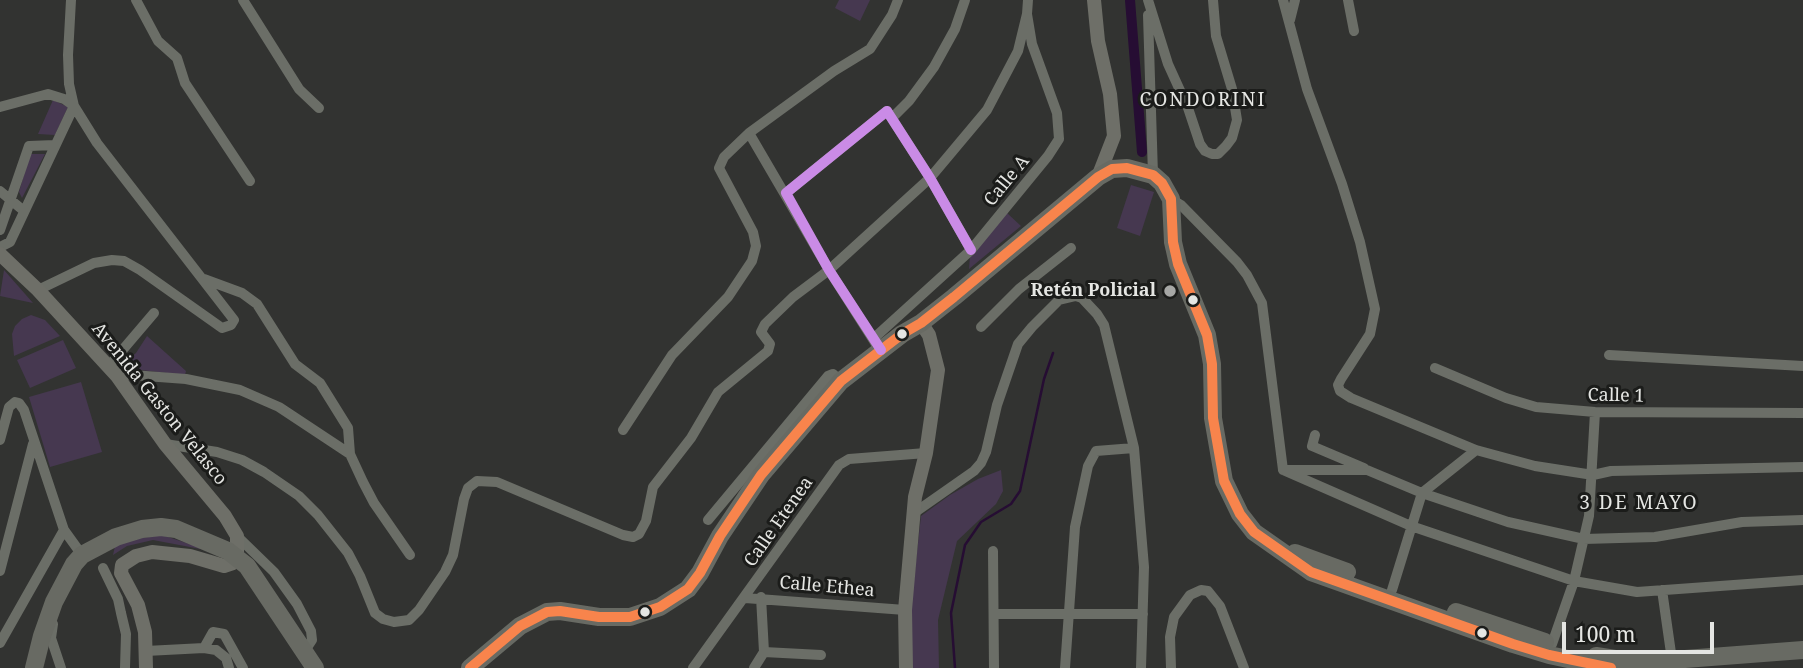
<!DOCTYPE html>
<meta charset="utf-8">
<style>
body{margin:0}
#map{position:relative;width:1803px;height:668px;overflow:hidden;background:#323331;font-family:"Noto Serif",serif}
canvas{display:block}
.scale{position:absolute;left:1562px;top:622px;width:152px;height:32px;box-sizing:border-box;border:4px solid #e5e6e3;border-top:0;padding-left:9px;font-size:21px;line-height:24px;white-space:nowrap;color:#e5e6e3;-webkit-text-stroke:5px #1b1c1a;paint-order:stroke}
</style>
<div id="map">
<canvas width="1803" height="668"></canvas>
<div class="scale">100 m</div>
</div>
<script>
const ctx = document.querySelector('canvas').getContext('2d');
ctx.lineJoin = 'round';
function fill(path, color) {
  ctx.fillStyle = color;
  ctx.fill(path, 'evenodd');
}
function toPath(rows) {
  const path = new Path2D();
  for (const r of rows) {
    path.moveTo(r[0], r[1]);
    for (let i = 2; i < r.length; i += 2) path.lineTo(r[i], r[i + 1]);
  }
  return path;
}
function stroke(path, color, width, dash) {
  ctx.strokeStyle = color;
  ctx.lineWidth = width;
  ctx.lineCap = dash ? 'butt' : 'round';
  ctx.setLineDash(dash || []);
  ctx.stroke(path);
}
function drawText(font, color, halo, rows, align = 'center') {
  ctx.font = font + ' "Noto Serif",serif';
  ctx.lineWidth = 6;
  ctx.setLineDash([]);
  ctx.textBaseline = 'middle';
  ctx.strokeStyle = halo;
  ctx.fillStyle = color;
  for (const [text, x, y, turn = 0] of rows) {
    ctx.save();
    ctx.translate(x, y);
    ctx.rotate((+turn || 0) * Math.PI / 180);
    ctx.textAlign = isNaN(turn) ? turn : align;
    if (halo) ctx.strokeText(text, 0, 0);
    ctx.fillText(text, 0, 0);
    ctx.restore();
  }
}
fill(toPath([
 [839,0,870,0,860,21,835,8],
 [53,100,68,107,55,135,38,134],
 [30,154,45,154,22,198,19,192],
 [1131,185,1154,192,1140,236,1117,228],
 [1007,213,1021,226,969,269,970,256],
 [4,270,33,303,0,296],
 [31,315,45,320,60,336,14,356,12,334,15,326,22,319],
 [147,336,186,371,185,375,131,369,125,366,125,362,136,353],
 [63,340,76,368,30,388,17,360],
 [81,382,102,452,50,467,29,397],
 [1001,470,1003,491,996,504,957,541,938,620,939,668,910,668,910,616,921,516,950,495,978,479],
 [162,535,211,551,153,540,127,546,113,555,115,546,135,539]
]), '#463850');
stroke(toPath([
 [955,668,951,613,965,545,981,522,1011,504,1020,491,1044,379,1053,353]
]), '#260d33', 2.5);
stroke(toPath([
 [1130,0,1142,152]
]), '#260d33', 10);
stroke(toPath([
 [136,0,158,41,177,58,185,83,250,181],
 [243,0,299,89,319,108],
 [1148,0,1168,64,1188,108,1200,144,1205,151,1212,154,1218,154,1226,146,1232,138,1237,120,1232,89,1216,36,1213,0],
 [1283,0,1307,89,1342,184,1360,242,1375,309,1370,334,1341,379,1338,385,1340,391,1351,398,1476,450,1535,466,1593,475,1611,471,1803,467],
 [1348,0,1354,31],
 [1148,15,1153,175],
 [1290,20,1295,0],
 [0,107,48,94,64,99,74,106,97,143,234,320,231,325,222,328,140,270,124,261,112,260,94,263,38,290],
 [892,118,909,101,934,67,955,29,965,0],
 [749,133,829,270,876,344],
 [0,191,24,211],
 [786,193,887,111,930,178,971,250],
 [1171,199,1181,205,1237,262,1247,275,1262,303,1283,470],
 [0,230,29,146,55,145],
 [0,247,10,242,74,106,69,84,68,55,71,0],
 [204,279,242,293,257,304,295,364,320,383,348,428,350,454,363,482,374,503,410,555],
 [981,327,1019,289,1071,248],
 [873,339,971,250,1048,156,1059,139,1057,113,1032,44,1027,14,1028,0],
 [1609,355,1803,366],
 [108,367,154,313],
 [1435,368,1506,398,1536,407,1595,412,1803,413],
 [117,376,132,375,186,379,240,390,279,407,350,454],
 [623,430,672,355,728,297,752,261,756,246,753,232,719,168,724,157,749,133,834,71,870,49,892,15,898,0],
 [1315,435,1312,446,1364,468],
 [0,440,9,407,15,402,19,403,24,410,64,530,82,555],
 [165,444,217,452,242,460,264,472,299,496,318,515,348,553,360,576,375,613,383,619,394,622,409,620,419,610,445,572,453,555,464,499,468,488,477,481,497,482,623,535,633,537,639,534,646,521,653,487,691,438,718,392,768,351,770,344,761,332,765,324,793,297,829,270,930,178,987,110,1018,51,1027,14],
 [1283,470,1411,526,1574,581,1637,592,1803,580],
 [1287,470,1367,470,1422,493,1508,522,1584,539,1655,537,1742,522,1803,520],
 [914,513,974,471,981,463,986,452,997,405,1018,344,1032,327,1059,300,1076,296,1082,298,1097,314,1104,325,1134,448,1144,567,1141,668],
 [708,520,828,376,833,374,841,381],
 [237,536,274,572,297,604,311,631,312,640,308,646,302,650],
 [993,551,994,668],
 [103,568,118,599,121,613,126,634,125,668],
 [0,571,33,444],
 [1392,590,1422,493,1476,450],
 [1662,590,1672,660],
 [745,598,905,610],
 [995,614,1143,614],
 [53,624,51,638,61,668],
 [0,643,64,530],
 [1552,644,1574,581,1589,516,1595,412],
 [204,648,213,632,224,634,243,668],
 [146,651,204,648,216,650,226,658,229,668],
 [764,652,821,655],
 [693,668,839,465,849,459,926,453],
 [754,668,764,652,761,597],
 [1065,668,1075,527,1088,466,1096,451,1134,448],
 [1171,668,1170,637,1174,617,1190,595,1201,590,1208,591,1220,606,1244,668]
]), '#6b6e67', 10);
stroke(toPath([
 [1094,0,1098,41,1110,94,1114,136,1098,177],
 [0,254,38,290,117,376,165,444,225,516,237,536,237,558,233,563,224,566,190,556,152,552,136,556,122,565,121,573,138,605,145,632,146,668],
 [906,668,905,610,915,497,926,453,938,370,929,335,921,323]
]), '#6e6f68', 14);
stroke(toPath([
 [1295,553,1347,572],
 [1456,612,1545,642],
 [1596,656,1615,659,1672,660,1803,650],
 [34,668,42,636,54,602,74,564,82,555,116,537,142,529,161,527,176,529,228,551,247,566,315,668],
 [470,668,520,626,547,612,560,611,599,617,630,617,660,607,688,589,700,573,720,536,761,475,841,381,902,334,921,323,954,297,1098,177,1112,169,1127,168,1153,175,1162,183,1171,199,1173,242,1178,264,1207,335,1212,364,1213,418,1224,481,1240,514,1254,532,1311,572,1513,644,1549,655,1611,668]
]), '#686a63', 18);
stroke(toPath([
 [470,668,520,626,547,612,560,611,599,617,630,617,660,607,688,589,700,573,720,536,761,475,841,381,902,334,921,323,954,297,1098,177,1112,169,1127,168,1153,175,1162,183,1171,199,1173,242,1178,264,1207,335,1212,364,1213,418,1224,481,1240,514,1254,532,1311,572,1513,644,1549,655,1611,668]
]), '#f8844c', 10);
stroke(toPath([
 [881,350,829,270,786,193,887,111,930,178,971,250]
]), '#ca8be6', 10);
for (const [x, y, r, color] of [
 [1170,291,7,"#a6a7a5"],
 [1193,300,6,"#e5e6e3"],
 [902,334,6,"#e5e6e3"],
 [645,612,6,"#e5e6e3"],
 [1482,633,6,"#e5e6e3"]
]) {
  const dot = new Path2D();
  dot.arc(x, y, r, 0, 2 * Math.PI);
  ctx.fillStyle = color;
  ctx.fill(dot);
  stroke(dot, '#1b1c1a', 2.5);
}
drawText('18px', '#e5e6e3', '#1b1c1a', [
 ["Calle A",1007,181,-51],
 ["Calle 1",1616,396,1],
 ["Avenida Gaston Velasco",159,404,51],
 ["Calle Etenea",779,522,-55],
 ["Calle Ethea",827,587,5]
]);
drawText('bold 18px', '#e5e6e3', '#1b1c1a', [
 ["Retén Policial",1156,291]
], 'right');
ctx.letterSpacing = '2px';
drawText('19px', '#e5e6e3', '#1b1c1a', [
 ["CONDORINI",1203,101],
 ["3 DE MAYO",1639,504]
]);
ctx.letterSpacing = '0px';
</script>
